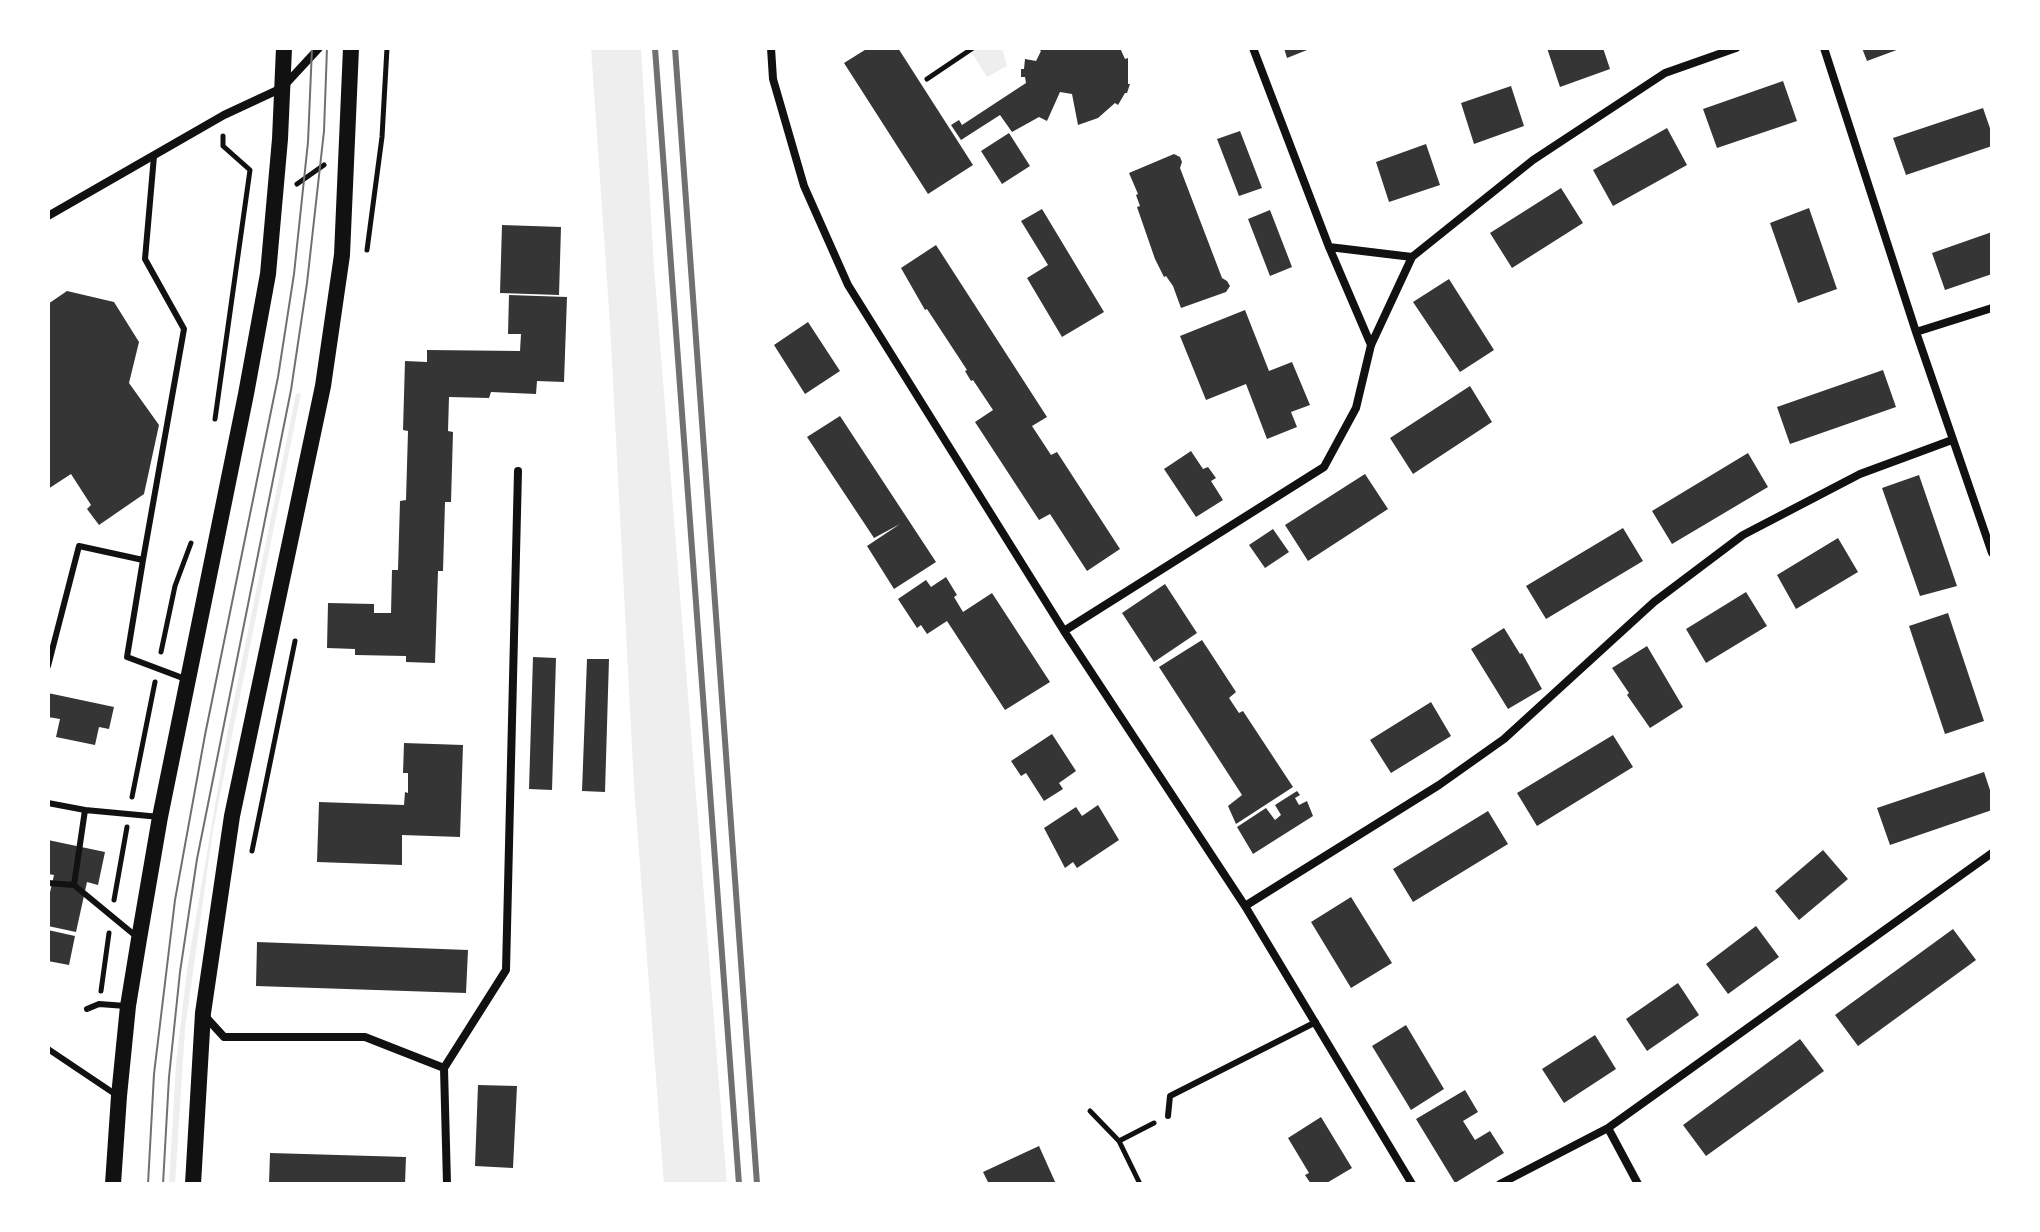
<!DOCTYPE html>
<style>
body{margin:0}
#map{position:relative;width:2040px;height:1232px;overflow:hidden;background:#fff;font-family:Karla,sans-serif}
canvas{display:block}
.frame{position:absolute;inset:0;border:50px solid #fff;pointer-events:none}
</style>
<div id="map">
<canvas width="2040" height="1232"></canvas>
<div class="frame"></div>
</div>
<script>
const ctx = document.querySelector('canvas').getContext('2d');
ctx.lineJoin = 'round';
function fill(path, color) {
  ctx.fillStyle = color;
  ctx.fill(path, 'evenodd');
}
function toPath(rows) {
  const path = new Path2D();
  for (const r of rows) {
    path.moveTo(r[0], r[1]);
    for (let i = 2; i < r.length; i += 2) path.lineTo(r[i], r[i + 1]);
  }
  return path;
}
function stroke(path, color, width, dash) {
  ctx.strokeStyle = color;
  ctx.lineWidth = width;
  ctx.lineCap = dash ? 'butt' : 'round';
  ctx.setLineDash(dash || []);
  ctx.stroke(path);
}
fill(toPath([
 [591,48,641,48,654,268,727,1184,664,1184,634,786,610,324],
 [969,48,1002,48,1007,66,987,77],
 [301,393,213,830,185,1029,175,1184,169,1184,176,1064,187,970,227,735,296,394]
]), '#eee');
fill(toPath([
 [868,48,898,48,973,165,928,194,844,63],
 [1037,48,1120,48,1125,59,1128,58,1128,84,1130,84,1127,93,1125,93,1118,105,1115,103,1098,118,1078,125,1072,94,1060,92,1047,121,1039,117,1012,132,1000,115,961,140,951,125,959,120,962,125,1026,83,1025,77,1021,77,1021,69,1024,69,1025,59,1036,61,1041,51],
 [1284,48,1312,48,1287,58],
 [1547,48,1603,48,1610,69,1560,87],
 [1862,48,1902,48,1867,61],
 [1783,81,1797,121,1717,148,1703,109],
 [1511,86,1524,126,1474,144,1461,103],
 [1983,108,1992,134,1992,146,1906,175,1893,138],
 [1667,128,1687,165,1613,206,1593,170],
 [1240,131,1262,188,1239,196,1217,139],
 [1009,133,1030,166,1002,184,981,151],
 [1426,144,1440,185,1389,202,1376,162],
 [1174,154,1180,157,1182,162,1180,168,1222,278,1227,281,1230,286,1226,292,1181,308,1173,286,1166,276,1164,277,1155,259,1137,207,1140,206,1136,195,1138,194,1129,173],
 [1561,188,1583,223,1512,268,1490,233],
 [1809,208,1837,289,1798,303,1770,223],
 [1042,209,1104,312,1062,337,1027,278,1048,265,1021,221],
 [1270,210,1292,267,1270,276,1248,219],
 [502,225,561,227,559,295,500,293],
 [1992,232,1992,274,1945,290,1932,253],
 [936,245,1047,417,1032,426,1051,455,1057,452,1120,549,1087,571,1050,514,1039,520,975,422,993,410,973,380,971,381,965,371,967,370,927,309,925,310,901,268],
 [1449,279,1494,350,1460,372,1413,302],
 [67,291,114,302,139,342,129,383,159,425,144,494,99,525,87,509,91,505,71,474,48,489,48,304],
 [509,295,567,297,564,382,537,381,536,394,491,392,489,398,449,397,448,431,453,432,451,502,445,502,443,571,438,571,435,663,406,662,406,656,355,655,355,649,327,648,328,603,374,604,374,613,391,613,392,570,398,570,400,501,406,500,408,431,403,430,405,361,427,362,427,350,520,351,521,334,508,334],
 [1245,310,1269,371,1292,362,1310,405,1291,412,1297,427,1267,439,1246,384,1206,400,1180,336],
 [808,322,840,371,805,394,774,345],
 [1883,370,1896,407,1790,444,1777,407],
 [1470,386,1492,422,1413,474,1390,438],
 [840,416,936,562,894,589,867,546,900,524,874,538,807,437],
 [1191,451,1203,469,1208,467,1216,478,1211,481,1223,500,1196,517,1164,469],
 [1748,453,1768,487,1672,544,1652,511],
 [1365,474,1388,509,1308,561,1285,525],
 [1919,475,1957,586,1920,596,1882,488],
 [1623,528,1643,561,1546,619,1526,586],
 [1273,529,1289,552,1265,568,1249,545],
 [1838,538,1858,572,1796,609,1777,575],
 [946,577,957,595,954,597,963,612,992,593,1050,682,1005,710,947,621,927,634,921,625,917,628,898,599,926,580,931,587],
 [1165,584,1197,633,1154,662,1122,613],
 [1746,592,1767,626,1706,663,1686,629],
 [1948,613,1984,721,1945,734,1909,626],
 [1504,628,1520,654,1522,653,1542,689,1508,709,1471,649],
 [1202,640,1236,692,1229,698,1239,713,1243,711,1293,787,1236,824,1228,806,1242,795,1159,667],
 [1647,646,1683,707,1650,728,1627,695,1629,693,1612,668],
 [533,657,556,658,552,790,529,789],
 [587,659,609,659,605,792,582,791],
 [48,693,114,707,109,729,99,727,95,745,56,737,60,719,48,717],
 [1431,702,1451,736,1391,773,1370,740],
 [1052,734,1076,771,1059,783,1063,789,1044,801,1026,773,1021,776,1011,761],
 [1613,735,1633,767,1537,826,1517,793],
 [404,743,463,745,460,837,402,835,402,865,317,862,319,802,404,805,405,792,408,793,408,773,403,773],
 [1984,772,1992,796,1992,810,1890,845,1877,808],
 [1297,791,1300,795,1295,798,1299,805,1307,801,1313,816,1253,854,1237,827,1266,808,1275,820,1281,815,1275,805],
 [1098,805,1119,840,1077,868,1073,862,1065,868,1044,828,1076,807,1082,816],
 [1488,811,1508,844,1413,902,1393,869],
 [48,840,105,852,98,885,87,882,76,932,48,926,48,901,54,875,48,874],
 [1823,850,1848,879,1799,920,1775,891],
 [1351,897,1392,963,1351,988,1311,922],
 [1756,926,1779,957,1728,994,1706,964],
 [1953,929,1976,960,1858,1046,1835,1015],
 [48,930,75,936,69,965,48,961],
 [257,942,468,950,466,993,256,986],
 [1678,983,1699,1015,1647,1051,1626,1019],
 [1406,1025,1444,1089,1411,1110,1372,1046],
 [1595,1035,1616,1069,1564,1103,1542,1069],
 [1800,1039,1824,1071,1706,1156,1683,1125],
 [478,1085,517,1086,513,1168,475,1166],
 [1465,1090,1478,1112,1463,1121,1475,1140,1490,1131,1504,1153,1455,1183,1416,1119],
 [1321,1117,1352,1168,1325,1184,1311,1184,1305,1175,1309,1173,1288,1138],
 [1039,1146,1056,1184,989,1184,983,1172],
 [270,1153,406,1157,405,1184,269,1184]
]), '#353535');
stroke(toPath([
 [927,79,973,48],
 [297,184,324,165],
 [367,250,382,137,387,48],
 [215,419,250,170,223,146,223,136],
 [161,652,175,586,191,543],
 [132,797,155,682],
 [252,851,295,641],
 [114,900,127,827],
 [101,991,109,933],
 [1090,1111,1119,1141],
 [1140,1184,1119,1141,1154,1123]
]), '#111', 5);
stroke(toPath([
 [143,560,184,329,145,259,154,156],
 [48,666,79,546,143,560,127,657,188,680],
 [48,803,85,810],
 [48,883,74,885],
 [137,937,74,885,85,810,160,817],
 [87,1009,99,1004,126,1006],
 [48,1049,118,1096],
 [1168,1116,1170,1096,1316,1022]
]), '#111', 6);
stroke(toPath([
 [771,48,773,79,804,186,848,285,1064,631,1245,906,1412,1184],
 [1253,48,1329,247,1371,345],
 [1824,48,1916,332,1992,553],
 [48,216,224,115,282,88,319,48],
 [1329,247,1412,257],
 [1916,332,1992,308],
 [1064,631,1324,467,1356,408,1371,345,1412,257,1533,160,1665,73,1736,48],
 [1245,906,1439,785,1504,739,1654,602,1743,535,1860,474,1952,440],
 [203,1014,224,1037,365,1037,444,1068,447,1184],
 [444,1068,506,970,518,471],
 [1608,1128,1638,1184],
 [1500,1184,1608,1128,1992,853]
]), '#111', 8);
stroke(toPath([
 [113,1184,119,1096,128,1006,139,939,160,817,246,394,268,274,280,139,284,48],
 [193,1184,203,1013,232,816,323,386,342,255,351,48]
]), '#111', 16);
stroke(toPath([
 [148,1184,154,1074,175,900,205,735,278,377,294,274,308,142,312,48],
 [163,1184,169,1077,180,972,197,859,291,390,307,283,324,131,327,48]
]), '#707070', 2);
stroke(toPath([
 [655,48,739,1184],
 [675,48,757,1184]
]), '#707070', 6);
</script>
